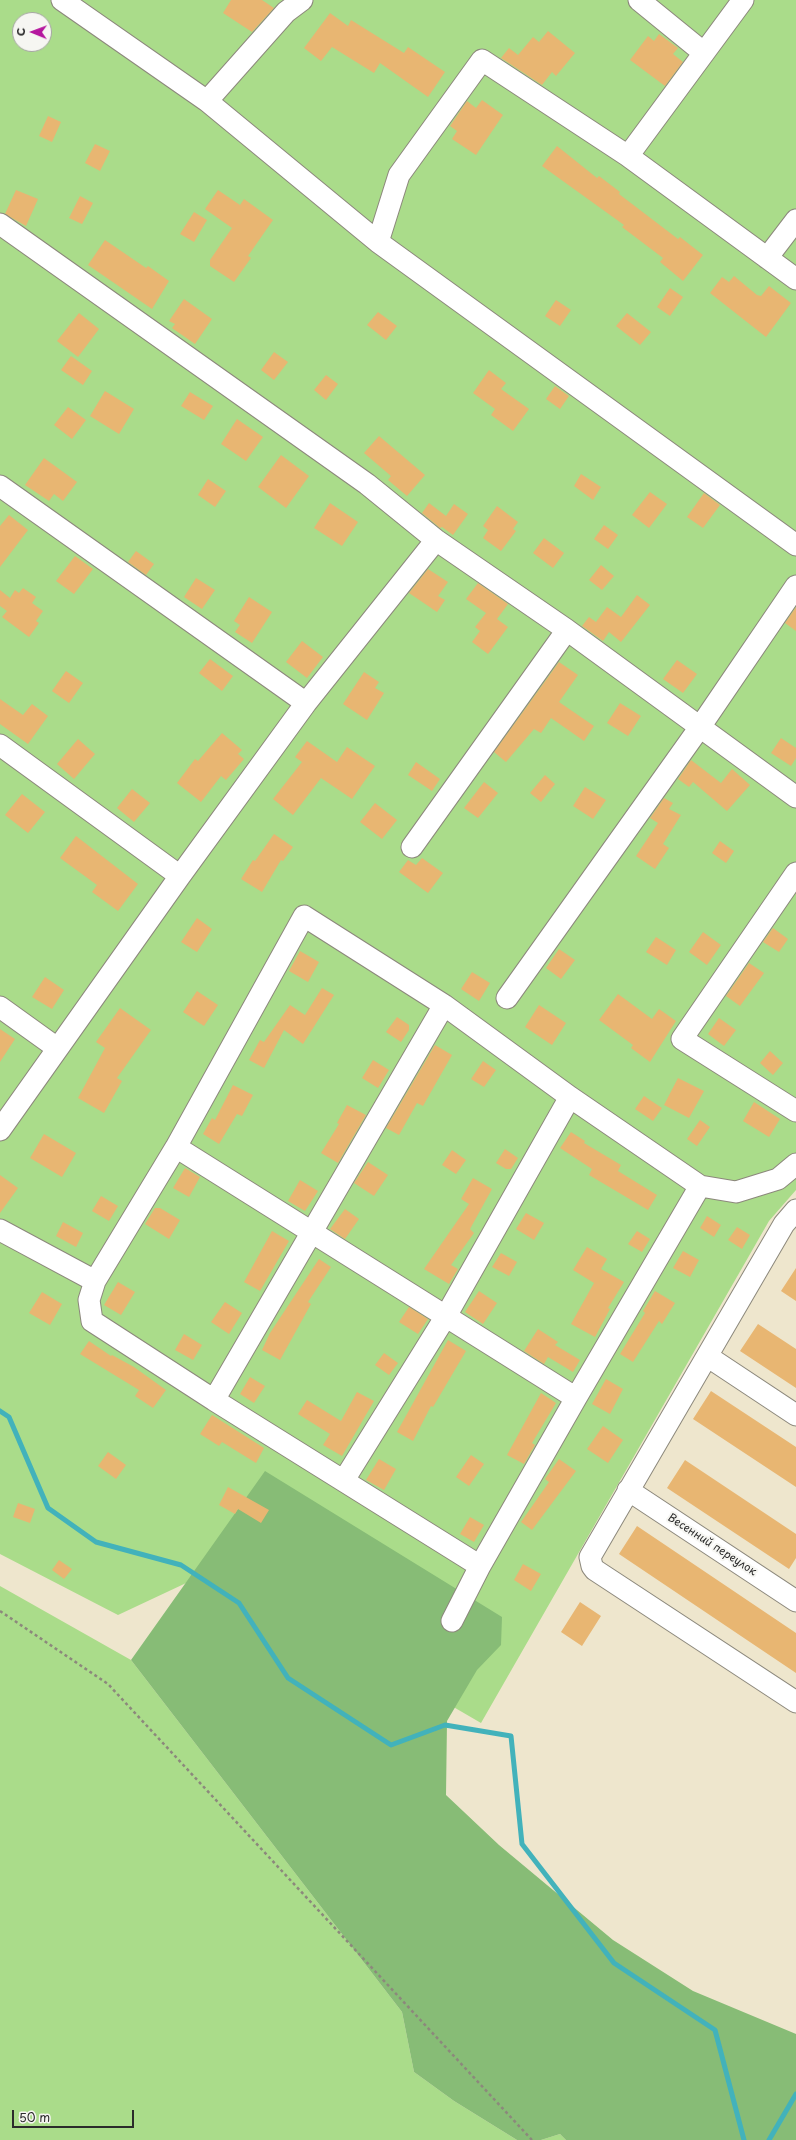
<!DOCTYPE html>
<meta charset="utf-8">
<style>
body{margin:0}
#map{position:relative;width:796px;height:2140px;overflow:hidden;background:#eee6cd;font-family:"Playpen Sans",sans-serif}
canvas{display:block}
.north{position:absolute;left:12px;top:12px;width:40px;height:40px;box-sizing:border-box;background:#f6f6f2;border:1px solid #a5a5a2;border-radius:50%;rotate:271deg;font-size:11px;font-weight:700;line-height:16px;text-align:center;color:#2b2b2b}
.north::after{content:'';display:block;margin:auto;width:14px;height:18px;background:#b5179e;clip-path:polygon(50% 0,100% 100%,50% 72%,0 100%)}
.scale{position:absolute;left:12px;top:2110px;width:122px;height:18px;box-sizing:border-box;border:2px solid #2b2b2b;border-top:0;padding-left:5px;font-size:12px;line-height:14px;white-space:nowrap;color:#2b2b2b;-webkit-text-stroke:3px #f6f6f2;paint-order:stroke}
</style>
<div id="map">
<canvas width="796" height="2140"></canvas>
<div class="north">С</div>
<div class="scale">50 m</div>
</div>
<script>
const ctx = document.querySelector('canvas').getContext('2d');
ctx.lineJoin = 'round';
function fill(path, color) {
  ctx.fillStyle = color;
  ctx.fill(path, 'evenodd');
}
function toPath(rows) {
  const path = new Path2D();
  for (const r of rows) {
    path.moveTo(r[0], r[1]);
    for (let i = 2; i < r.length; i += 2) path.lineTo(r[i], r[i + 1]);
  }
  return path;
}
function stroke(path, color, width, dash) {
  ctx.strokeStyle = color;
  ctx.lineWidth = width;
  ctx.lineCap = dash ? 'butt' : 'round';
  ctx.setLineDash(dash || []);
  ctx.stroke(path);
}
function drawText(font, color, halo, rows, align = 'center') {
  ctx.font = font + ' "Playpen Sans",sans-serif';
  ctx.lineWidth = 4;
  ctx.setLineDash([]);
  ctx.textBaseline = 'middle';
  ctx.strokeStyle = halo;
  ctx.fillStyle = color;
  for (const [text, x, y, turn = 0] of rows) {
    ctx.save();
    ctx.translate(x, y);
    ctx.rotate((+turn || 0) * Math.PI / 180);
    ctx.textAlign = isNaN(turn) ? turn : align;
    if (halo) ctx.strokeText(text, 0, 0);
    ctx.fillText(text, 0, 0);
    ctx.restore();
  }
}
fill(toPath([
 [0,0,796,0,796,1190,769,1221,481,1723,216,1569,118,1615,0,1554],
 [20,20,44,20,44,44,20,44],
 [0,1586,131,1660,402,2012,414,2072,454,2101,517,2140,0,2140],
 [560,2134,566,2140,541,2140]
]), '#aadc8a');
fill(toPath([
 [265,1471,502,1617,501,1645,477,1670,447,1721,446,1795,499,1845,613,1940,693,1991,796,2034,796,2140,566,2140,560,2134,541,2140,517,2140,454,2101,414,2072,402,2012,131,1660]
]), '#87bc76');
stroke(toPath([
 [0,1411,9,1417,48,1508,96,1542,181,1565,239,1603,288,1678,391,1745,445,1725,511,1736,522,1844,614,1963,715,2030,744,2140],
 [769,2140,796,2094]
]), '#42b2bb', 5);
fill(toPath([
 [231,0,262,0,274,8,252,32,223,13],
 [330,13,348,26,351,20,404,53,408,47,445,72,428,97,380,63,374,73,332,47,321,61,304,48],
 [548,31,575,53,556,76,552,72,542,85,501,58,509,48,518,55,533,37,539,42],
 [659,34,678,48,673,54,683,62,665,86,630,60,648,36,654,41],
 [482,100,503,115,476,155,452,139,457,131,450,126,467,101,476,108],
 [48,116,61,122,52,142,39,136],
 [95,144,110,151,100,171,85,163],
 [557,146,597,178,599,176,620,192,619,194,678,239,680,237,703,255,683,281,660,262,663,258,622,227,624,225,542,166],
 [16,190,38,199,26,226,5,214],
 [218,190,240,205,244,199,273,220,248,256,251,258,234,282,210,266,210,260,232,228,205,209],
 [80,196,93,203,82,224,69,218],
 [194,212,207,220,194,242,180,234],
 [105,240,146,268,148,266,169,281,152,309,88,265],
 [734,276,757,295,761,296,769,286,791,303,766,337,710,293,722,277,729,282],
 [670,288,683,297,670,316,657,307],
 [184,299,212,319,195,344,172,328,175,324,169,321],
 [556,300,571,310,560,326,545,316],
 [378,312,397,326,386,340,367,325],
 [79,313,99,329,78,357,57,341],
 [627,313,651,332,640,345,616,326],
 [274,352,288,362,274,380,261,370],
 [71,356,92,371,83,385,61,370],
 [489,370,506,383,501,389,529,409,513,431,491,415,495,409,473,393],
 [326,375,338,384,326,400,314,390],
 [555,386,569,396,560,409,546,399],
 [105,391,134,409,119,434,90,416],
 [190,392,213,406,204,420,181,406],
 [68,407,86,420,72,439,54,425],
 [237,419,263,437,246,461,221,444],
 [379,436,425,475,407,496,388,480,391,476,364,453],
 [281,455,309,476,286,508,258,487],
 [44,458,77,482,63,501,54,494,49,501,25,485],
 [581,474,601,487,593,500,574,486],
 [208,479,226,491,215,507,198,495],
 [650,492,667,504,649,528,632,515],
 [704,493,720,505,703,528,687,517],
 [330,503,358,522,342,546,314,528],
 [429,503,446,516,454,504,468,514,453,535,442,527,440,528,422,513],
 [497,506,518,522,513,529,516,531,501,551,483,538,488,530,483,526],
 [9,515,28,530,0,567,0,526],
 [604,525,618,535,608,549,594,539],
 [544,538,564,553,553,568,533,553],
 [136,551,154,564,146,575,128,562],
 [75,556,93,569,74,594,56,581],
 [601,565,614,576,602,590,589,580],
 [428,569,448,582,438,596,445,600,437,612,409,593],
 [196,578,215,590,202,609,184,597],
 [478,583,508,604,497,619,508,627,488,654,472,642,480,631,475,627,486,613,466,599],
 [23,588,36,597,32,603,43,611,36,621,39,623,29,637,2,617,7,611,0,606,0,590,10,598,15,590,19,593],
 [637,595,650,605,621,642,609,632,603,641,582,626,589,617,596,622,607,607,621,617],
 [249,597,272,612,252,643,235,632,240,625,234,621],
 [796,607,796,631,785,623],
 [302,641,323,657,307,678,286,662],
 [210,659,233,676,222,691,199,673],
 [677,660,697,674,683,693,663,679],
 [559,662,578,675,559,702,594,726,584,741,551,718,541,733,534,729,506,762,494,752],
 [66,671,83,683,69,703,52,691],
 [364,672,379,682,375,688,384,693,367,720,343,704],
 [0,699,23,715,32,704,48,716,28,744,0,724],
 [620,703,641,716,628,736,607,723],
 [222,733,242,750,238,754,244,759,226,780,221,776,201,802,177,783,195,759,198,761],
 [781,738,796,748,796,758,791,766,771,753],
 [78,739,95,754,74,779,57,764],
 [307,741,337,762,347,747,375,766,352,799,321,778,293,815,273,799,302,762,295,757],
 [691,760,721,783,732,769,750,785,727,811,693,782,689,787,678,779],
 [416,762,440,779,432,791,408,775],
 [545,775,555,784,541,802,530,793],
 [484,782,498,793,478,818,464,808],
 [585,787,606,800,593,819,573,806],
 [132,789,150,803,134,822,117,808],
 [22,794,45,812,28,833,5,815],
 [664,798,673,803,669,809,681,815,663,844,669,848,655,869,636,856,658,823,650,818],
 [375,803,397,820,382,839,360,822],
 [274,834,293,847,283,861,281,860,262,892,241,879,253,860,255,861],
 [76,836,138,884,118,911,92,892,97,885,60,858],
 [720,841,734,851,726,863,712,853],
 [422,858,443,873,428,893,399,872,408,860,416,865],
 [197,918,212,929,197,952,181,942],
 [773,928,788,939,779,952,763,942],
 [703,932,721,945,707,965,689,952],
 [656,937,676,950,667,965,646,952],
 [559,949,575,960,561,979,546,968],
 [300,951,319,962,308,982,289,971],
 [749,963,764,973,740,1006,726,996],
 [472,972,490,983,479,1001,461,989],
 [45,977,64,990,52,1009,32,997],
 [322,988,334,995,303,1044,284,1030,264,1068,249,1060,260,1040,264,1042,290,1005,305,1015],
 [197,991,218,1005,204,1026,183,1012],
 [618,994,652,1019,659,1009,676,1021,650,1062,631,1048,633,1045,599,1020],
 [539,1005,566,1023,552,1045,525,1027],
 [120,1008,151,1030,117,1078,122,1081,104,1113,78,1098,105,1048,96,1042],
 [397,1017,409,1025,409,1030,401,1042,386,1032],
 [719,1018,736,1030,724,1046,708,1034],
 [0,1029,15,1039,0,1062],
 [435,1045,452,1055,423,1106,417,1103,399,1135,386,1128],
 [770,1051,783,1063,773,1075,760,1063],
 [373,1060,389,1070,378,1088,362,1078],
 [483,1061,496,1070,484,1087,471,1079],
 [678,1078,704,1091,689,1118,664,1105],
 [233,1085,253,1095,242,1116,237,1114,219,1144,203,1134,212,1118,215,1120],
 [644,1096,662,1108,653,1121,635,1109],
 [754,1102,780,1119,769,1137,743,1121],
 [347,1105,366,1115,338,1163,321,1153,339,1124,337,1123],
 [700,1120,710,1127,697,1146,687,1139],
 [571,1132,585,1141,584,1143,621,1165,618,1171,657,1195,648,1210,589,1175,592,1169,560,1148],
 [44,1134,76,1153,62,1177,30,1158],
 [505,1149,518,1158,511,1169,506,1169,496,1163],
 [452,1150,466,1160,456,1174,442,1165],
 [368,1162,388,1175,374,1196,354,1183],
 [185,1168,200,1177,189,1197,173,1188],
 [0,1175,18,1188,0,1213],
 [473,1178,492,1189,470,1229,474,1233,451,1265,458,1269,449,1284,424,1269,469,1204,461,1199],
 [300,1180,318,1191,305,1211,288,1201],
 [101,1196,118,1206,109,1221,92,1211],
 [155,1208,160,1208,180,1220,169,1239,145,1224],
 [345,1209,359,1219,345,1239,330,1229],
 [526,1213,544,1223,534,1240,516,1229],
 [707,1216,721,1225,714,1237,700,1228],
 [63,1222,83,1233,76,1247,56,1236],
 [737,1227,750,1235,742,1249,728,1240],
 [272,1231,289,1241,260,1291,244,1282],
 [637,1231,650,1239,642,1252,628,1244],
 [587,1247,607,1259,601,1269,624,1282,608,1308,610,1309,595,1337,571,1324,594,1283,573,1270],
 [683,1251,699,1260,690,1277,673,1268],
 [501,1253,517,1262,509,1276,492,1267],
 [319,1259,331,1267,308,1302,311,1304,280,1360,262,1350,270,1333],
 [796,1268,796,1301,781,1291],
 [118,1282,135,1292,121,1315,104,1305],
 [479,1291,497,1303,483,1324,465,1312],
 [655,1291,675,1303,662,1324,659,1321,633,1362,620,1354,645,1313,643,1311],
 [42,1292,62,1304,50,1325,29,1313],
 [225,1302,242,1313,229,1334,211,1322],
 [409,1307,428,1319,418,1334,399,1322],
 [758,1324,796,1349,796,1388,740,1351],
 [538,1329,558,1342,555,1345,580,1360,573,1372,548,1357,544,1364,524,1351],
 [184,1334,202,1345,193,1360,175,1350],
 [448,1340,466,1351,433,1407,431,1406,413,1441,397,1432],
 [89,1341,111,1356,112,1355,134,1367,166,1390,153,1408,135,1396,139,1390,80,1354],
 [384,1353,398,1363,389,1375,375,1365],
 [250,1377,265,1386,254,1403,240,1394],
 [606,1379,623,1389,610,1414,592,1404],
 [711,1391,796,1447,796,1487,693,1419],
 [357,1392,374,1401,342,1456,323,1445,330,1434,298,1414,307,1400,341,1421],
 [541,1393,556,1403,532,1443,535,1445,524,1464,507,1455],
 [212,1415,264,1448,256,1463,222,1442,219,1446,200,1434],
 [603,1426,623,1440,608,1463,587,1449],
 [108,1452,126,1465,116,1479,98,1466],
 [471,1455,484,1464,469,1486,456,1477],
 [379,1459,396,1469,384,1490,366,1480],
 [559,1459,576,1471,532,1530,521,1522,549,1482,545,1479],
 [685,1460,796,1534,796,1558,789,1569,667,1488],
 [228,1487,269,1510,261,1523,238,1509,235,1514,219,1505],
 [18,1503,35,1509,30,1523,13,1517],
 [470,1517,484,1525,474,1542,460,1534],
 [637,1526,796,1633,796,1673,619,1554],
 [59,1560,72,1569,64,1579,52,1570],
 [523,1564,541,1574,531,1591,514,1580],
 [580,1602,601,1616,582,1646,561,1632]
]), '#e8b672');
const minor = toPath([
 [62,0,207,101,378,242,796,545],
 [639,0,704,53],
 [207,101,286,12,302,0],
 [628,156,743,0],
 [0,224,367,484,436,540,567,630,796,797],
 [378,242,399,175,482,60,628,156,796,279],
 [767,258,796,220],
 [0,486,306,703],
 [0,745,180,876],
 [412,847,567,630],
 [796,873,682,1039,796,1111],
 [507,998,700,727,796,586],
 [0,1007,57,1048],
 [0,1130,180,876,306,703,436,540],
 [176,1147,95,1281,89,1300,92,1321,214,1400,444,1005],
 [796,1210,784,1224,590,1557,592,1566,595,1570,796,1702],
 [0,1230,95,1281],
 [707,1356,796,1415],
 [576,1398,176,1147,304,916,444,1005,570,1097,700,1186],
 [214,1400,480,1566],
 [344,1480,446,1316,570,1097],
 [628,1490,796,1601],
 [452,1621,480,1566,576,1398,700,1186,736,1192,778,1179,796,1164]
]);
stroke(minor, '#8c887c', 23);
stroke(toPath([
 [0,1611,108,1684,532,2140]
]), '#8c887c', 2.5, [3, 3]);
stroke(minor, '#fff', 21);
drawText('11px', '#2b2b2b', '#f6f6f2', [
 ["Весенний переулок",712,1545,33]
]);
</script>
